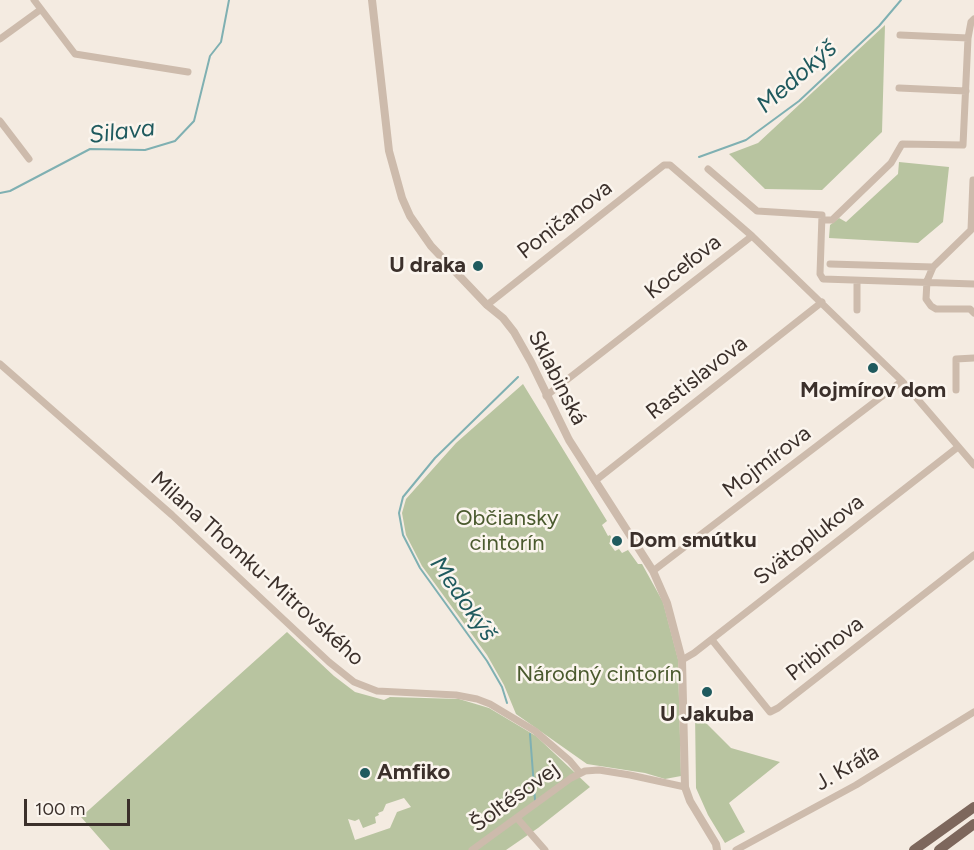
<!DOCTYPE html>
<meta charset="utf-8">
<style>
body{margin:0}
#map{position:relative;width:974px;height:850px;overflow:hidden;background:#f4ebe1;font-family:Figtree,sans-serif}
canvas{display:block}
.scale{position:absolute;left:24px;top:799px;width:106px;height:27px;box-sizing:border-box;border:3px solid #3b302b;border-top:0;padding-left:8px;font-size:18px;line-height:21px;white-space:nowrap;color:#3b302b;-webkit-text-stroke:4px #fbf5ee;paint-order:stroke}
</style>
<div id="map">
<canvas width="974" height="850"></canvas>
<div class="scale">100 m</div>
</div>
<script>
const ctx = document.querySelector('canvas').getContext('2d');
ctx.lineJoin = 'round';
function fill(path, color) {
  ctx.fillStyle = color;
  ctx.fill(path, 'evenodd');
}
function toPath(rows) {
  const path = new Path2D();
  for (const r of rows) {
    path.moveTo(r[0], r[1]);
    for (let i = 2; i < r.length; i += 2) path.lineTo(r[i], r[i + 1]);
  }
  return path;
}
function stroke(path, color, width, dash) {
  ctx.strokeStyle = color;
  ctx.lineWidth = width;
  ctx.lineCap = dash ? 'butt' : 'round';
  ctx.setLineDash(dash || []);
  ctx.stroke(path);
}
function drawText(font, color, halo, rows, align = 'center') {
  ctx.font = font + ' Figtree,sans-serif';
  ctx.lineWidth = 5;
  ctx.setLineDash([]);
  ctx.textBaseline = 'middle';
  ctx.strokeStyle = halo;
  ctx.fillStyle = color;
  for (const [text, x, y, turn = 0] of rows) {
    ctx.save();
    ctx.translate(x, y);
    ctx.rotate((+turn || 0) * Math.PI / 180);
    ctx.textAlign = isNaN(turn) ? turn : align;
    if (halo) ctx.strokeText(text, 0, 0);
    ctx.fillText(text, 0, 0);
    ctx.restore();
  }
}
fill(toPath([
 [885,25,882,132,822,190,765,189,729,154,758,143],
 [899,162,949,167,943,222,918,243,829,238,830,225,839,218,846,222,898,174],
 [523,384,607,521,602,525,608,536,610,535,613,540,609,543,615,551,619,549,622,553,628,550,638,564,642,564,663,602,678,659,681,776,665,779,645,773,587,764,516,714,504,685,487,655,422,566,406,535,402,513,406,499,456,443],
 [287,632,334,676,355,692,384,700,390,697,459,699,489,708,536,736,590,787,538,828,506,850,110,850,81,817],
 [404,798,411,807,397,812,390,828,355,840,348,819,355,821,359,819,363,828,376,823,375,817,379,815,378,813,383,811,386,804],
 [695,712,731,748,780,762,729,803,745,832,725,843,708,815,696,788]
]), '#b8c4a0');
stroke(toPath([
 [699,157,746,140,799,101,879,26,901,0],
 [0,193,10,191,90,149,145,150,175,141,194,121,210,56,221,42,229,0],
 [507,703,502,687,487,661,420,568,403,535,399,513,403,497,435,458,518,377],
 [530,734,535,800]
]), '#7fb0b2', 2);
stroke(toPath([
 [34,0,75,54,188,72],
 [900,35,968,38],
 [0,39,40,10],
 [899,88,966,91],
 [0,121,29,159],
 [708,169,757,211,822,215,820,274,823,279,974,284],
 [822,220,832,220,891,163,902,144,963,145,968,38,971,22,974,19],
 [752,236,902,381,974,465],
 [830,264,933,267,971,230,973,180],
 [933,267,927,281,926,299,931,306,936,309,970,309,974,313],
 [487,305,664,165,670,165,752,236,546,396],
 [857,310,857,281],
 [0,364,172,515,329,662,354,682,377,691,456,695,477,699,490,704,535,731,570,761,580,773],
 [956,390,956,359,974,358],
 [595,481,822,302],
 [653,571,902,381],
 [712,640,770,712,778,708,974,555],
 [682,660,694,653,958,447],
 [517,818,545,850],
 [472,850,571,778,585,771,599,770,630,775,685,787],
 [736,850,856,785,974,712]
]), '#cdbbac', 7);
stroke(toPath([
 [372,0,389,151,402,198,410,216,431,246,487,305,503,318,514,332,531,362,569,440,653,571,667,603,682,660,685,787,690,801,716,844,717,850]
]), '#cdbbac', 8);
stroke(toPath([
 [914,850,974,807],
 [939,850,974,824]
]), '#7d675c', 10);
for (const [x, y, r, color] of [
 [478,266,6,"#1f5a5e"],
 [873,368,6,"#1f5a5e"],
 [617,541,6,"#1f5a5e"],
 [707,692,6,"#1f5a5e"],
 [365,773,6,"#1f5a5e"]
]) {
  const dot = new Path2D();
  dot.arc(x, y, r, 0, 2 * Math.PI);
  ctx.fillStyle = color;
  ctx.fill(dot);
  stroke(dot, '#fbf5ee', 2);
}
drawText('22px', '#3b302b', '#fbf5ee', [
 ["Poničanova",565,220,-38],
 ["Koceľova",683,267,-38],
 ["Sklabinská",557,378,63],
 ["Rastislavova",697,378,-38],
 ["Mojmírova",767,462,-37],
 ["Svätoplukova",809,540,-38],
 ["Milana Thomku-Mitrovského",257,569,42],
 ["Pribinova",825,649,-38],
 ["J. Kráľa",847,768,-30],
 ["Šoltésovej",515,797,-36]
]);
drawText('bold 22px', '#3b302b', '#fbf5ee', [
 ["U draka",466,266,"right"],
 ["Mojmírov dom",873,391],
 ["Dom smútku",629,541,"left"],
 ["U Jakuba",707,715],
 ["Amfiko",377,773,"left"]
]);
drawText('22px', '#4a5a2e', '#fbf5ee', [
 ["Občiansky",507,519],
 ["cintorín",507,544],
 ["Národný cintorín",599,675]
]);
drawText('italic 24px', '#1f5a5e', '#fbf5ee', [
 ["Medokýš",797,77,-41],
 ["Silava",122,132,-7],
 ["Medokýš",463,599,55]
]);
</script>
